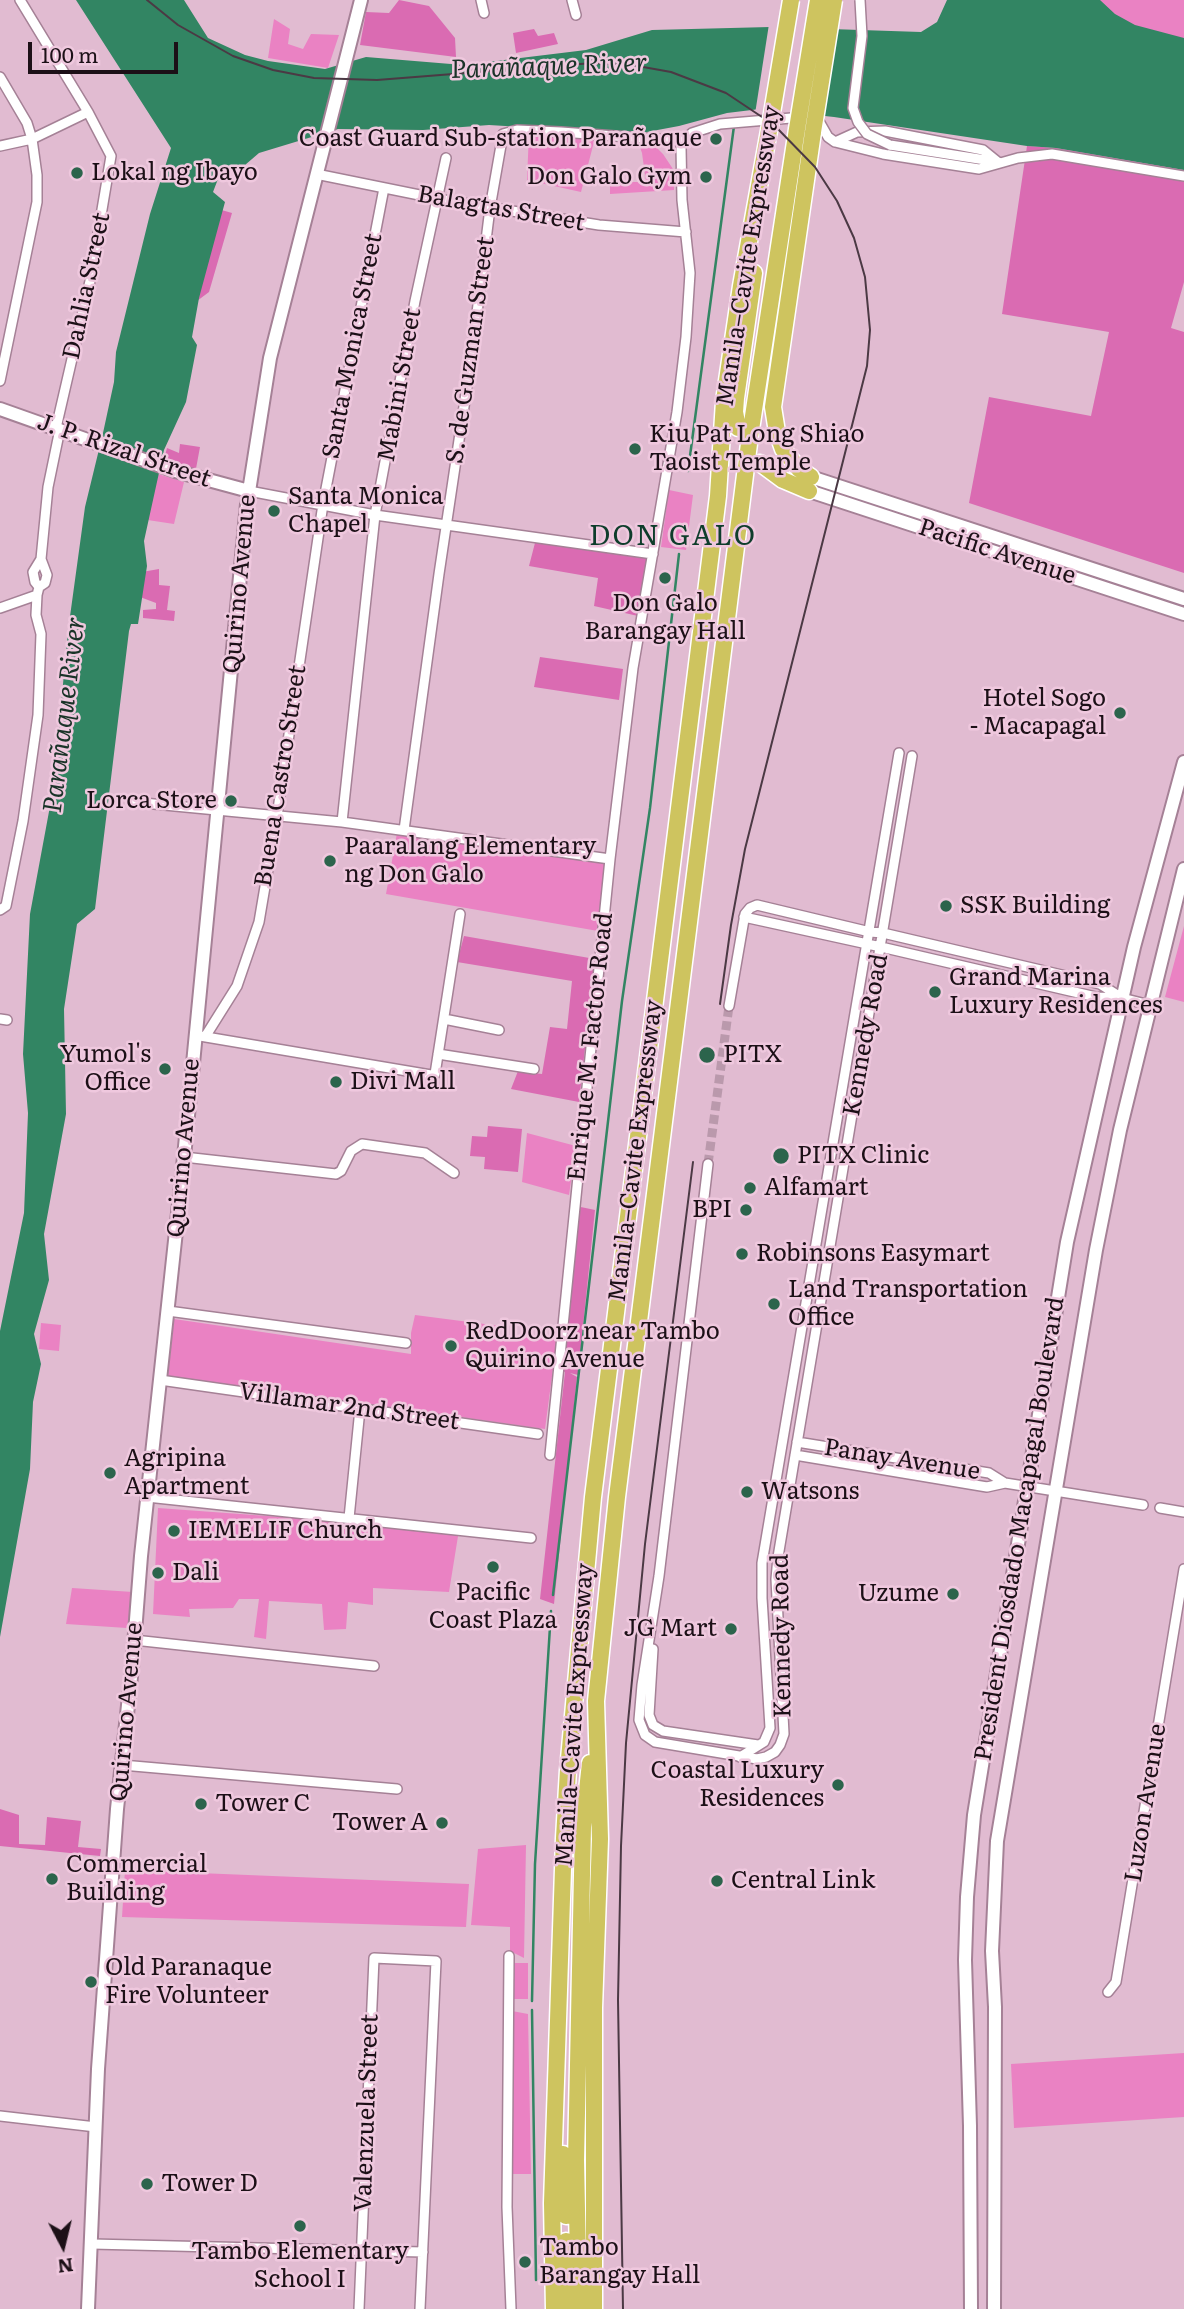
<!DOCTYPE html>
<meta charset="utf-8">
<style>
body{margin:0}
#map{position:relative;width:1184px;height:2309px;overflow:hidden;background:#e1bbd1;font-family:Literata,serif}
canvas{display:block}
.north{position:absolute;left:28px;top:2211px;width:70px;height:70px;-webkit-text-stroke:5px #efc8de;paint-order:stroke;rotate:173deg;font-size:19px;font-weight:700;line-height:28px;text-align:center;color:#1c1017}
.north::after{content:'';display:block;margin:auto;width:24px;height:32px;background:#1c1017;clip-path:polygon(50% 0,100% 100%,50% 72%,0 100%)}
.scale{position:absolute;left:28px;top:42px;width:150px;height:32px;box-sizing:border-box;border:4px solid #1c1017;border-top:0;padding-left:9px;font-size:21px;line-height:24px;white-space:nowrap;color:#1c1017;-webkit-text-stroke:5px #efc8de;paint-order:stroke}
</style>
<div id="map">
<canvas width="1184" height="2309"></canvas>
<div class="north">N</div>
<div class="scale">100 m</div>
</div>
<script>
const ctx = document.querySelector('canvas').getContext('2d');
ctx.lineJoin = 'round';
function fill(path, color) {
  ctx.fillStyle = color;
  ctx.fill(path, 'evenodd');
}
function toPath(rows) {
  const path = new Path2D();
  for (const r of rows) {
    path.moveTo(r[0], r[1]);
    for (let i = 2; i < r.length; i += 2) path.lineTo(r[i], r[i + 1]);
  }
  return path;
}
function stroke(path, color, width, dash) {
  ctx.strokeStyle = color;
  ctx.lineWidth = width;
  ctx.lineCap = dash ? 'butt' : 'round';
  ctx.setLineDash(dash || []);
  ctx.stroke(path);
}
function drawText(font, color, halo, rows, align = 'center') {
  ctx.font = font + ' Literata,serif';
  ctx.lineWidth = 5;
  ctx.setLineDash([]);
  ctx.textBaseline = 'middle';
  ctx.strokeStyle = halo;
  ctx.fillStyle = color;
  for (const [text, x, y, turn = 0] of rows) {
    ctx.save();
    ctx.translate(x, y);
    ctx.rotate((+turn || 0) * Math.PI / 180);
    ctx.textAlign = isNaN(turn) ? turn : align;
    if (halo) ctx.strokeText(text, 0, 0);
    ctx.fillText(text, 0, 0);
    ctx.restore();
  }
}
fill(toPath([
 [1075,0,1184,0,1184,39,1082,20],
 [274,19,290,29,288,44,303,49,311,34,339,35,328,68,268,58],
 [529,133,595,138,581,192,527,180],
 [637,139,651,142,663,154,675,172,674,190,610,194,610,182,646,182,642,153],
 [158,474,184,482,174,524,141,519],
 [669,490,693,495,686,550,661,547],
 [397,833,605,863,598,931,386,894],
 [1184,926,1184,1002,1165,997],
 [527,1133,576,1146,569,1195,522,1182],
 [415,1315,500,1326,497,1337,557,1338,545,1429,168,1376,174,1319,411,1354,411,1333],
 [41,1323,61,1325,59,1351,39,1349],
 [158,1508,459,1530,449,1592,373,1588,373,1605,348,1602,346,1629,324,1630,322,1604,269,1601,266,1639,254,1637,259,1599,239,1599,233,1608,189,1609,190,1617,153,1614],
 [72,1588,133,1592,127,1628,66,1624],
 [526,1845,524,1958,510,1951,510,1927,471,1925,478,1849],
 [125,1870,469,1884,466,1927,122,1917],
 [510,1963,528,1963,528,1999,509,1999],
 [512,2011,528,2014,531,2174,510,2174],
 [1184,2053,1184,2117,1014,2128,1011,2064]
]), '#ea82c3');
fill(toPath([
 [399,0,429,6,455,38,456,57,360,45,366,12,389,13],
 [534,29,538,36,554,33,558,44,516,53,513,33],
 [1027,146,1056,148,1184,170,1184,282,1171,328,1184,332,1184,573,969,503,989,397,1091,416,1109,332,1002,314],
 [211,207,232,213,209,292,197,301],
 [180,444,200,447,195,474,163,463,167,448,179,453],
 [536,539,648,557,638,616,594,606,598,578,529,566],
 [159,569,159,585,170,586,167,610,175,611,174,621,143,618,143,610,156,609,156,603,140,597,142,572],
 [540,657,623,669,619,700,534,687],
 [464,936,595,959,579,1102,511,1089,518,1071,542,1074,550,1027,567,1029,572,981,457,962],
 [488,1126,522,1129,518,1172,484,1169,485,1157,470,1156,472,1136,487,1137],
 [576,1206,595,1210,578,1375,570,1373,577,1377,554,1604,540,1599,565,1372,562,1371],
 [0,1809,19,1815,19,1844,45,1845,47,1817,81,1821,78,1847,101,1849,100,1856,0,1846]
]), '#da6bb2');
fill(toPath([
 [76,0,184,0,208,38,245,55,268,61,325,69,366,57,463,65,586,50,652,30,770,27,921,32,937,22,947,0,1100,0,1115,14,1135,25,1184,38,1184,170,1056,148,1027,146,834,117,760,109,727,113,679,126,636,134,489,125,423,130,338,129,259,153,238,171,228,170,218,179,213,192,225,202,199,298,192,337,197,345,186,402,164,450,144,541,147,566,138,624,131,624,129,631,95,909,77,924,64,1009,66,1114,44,1234,49,1280,34,1334,41,1364,33,1402,30,1469,0,1637,0,1331,24,1213,28,1113,23,1054,30,914,53,790,68,631,85,507,103,433,114,382,116,352,150,214,171,148]
]), '#328563');
fill(toPath([
 [769,24,835,26,820,119,755,114]
]), '#e1bbd1');
stroke(toPath([
 [688,471,734,126],
 [553,1595,622,1001,650,808,679,554],
 [532,2001,535,1864,551,1611],
 [532,2010,536,2280]
]), '#328563', 2.5);
stroke(toPath([
 [708,1164,729,1006]
]), '#ba99ac', 9, [9, 4.5]);
const street = toPath([
 [20,0,88,112,111,156,90,281,56,428],
 [481,0,484,13],
 [572,0,576,15],
 [0,77,27,123,32,139,37,175,37,202,0,381],
 [835,142,857,132,885,131,983,150,999,163],
 [890,145,998,162],
 [0,146,32,139,88,112],
 [316,174,444,200,599,225,686,232],
 [249,491,375,515,653,554],
 [39,587,35,582,33,572,41,559,48,487,60,429],
 [0,608,37,595],
 [133,802,342,822,610,859],
 [342,822,375,515,415,301,446,158],
 [404,830,439,574,472,353,490,208,503,134,517,130,561,132,683,141],
 [0,910,6,906,23,821,38,715,41,634,36,615,37,595,39,587,45,583,47,575,41,559],
 [744,917,881,947,1096,997,1122,998,1150,1005],
 [729,1006,745,914,750,908,757,905,870,932,883,933,1100,984,1122,998],
 [0,1019,7,1020],
 [444,1019,499,1030],
 [200,1036,431,1075,435,1074,460,914],
 [205,1037,237,986,259,922,277,816,323,504,384,188],
 [438,1054,534,1069],
 [184,1157,336,1174,341,1171,351,1151,362,1144,425,1153,454,1173],
 [708,1164,659,1576,642,1685,639,1720,645,1735,655,1742,757,1759,766,1757,775,1752,780,1745,784,1734,776,1579,778,1557,912,756],
 [168,1311,406,1343],
 [160,1380,538,1434],
 [797,1442,989,1473,1005,1483],
 [550,1455,610,859,633,668,677,412,686,337,690,273,682,200,681,147,683,141,692,133,720,124,803,117,815,119,820,123,828,137,835,142,883,154,979,169,1018,158,1052,154,1184,176],
 [795,1455,987,1487,1005,1483,1143,1505],
 [147,1497,531,1538],
 [1160,1508,1184,1512],
 [349,1518,360,1409],
 [134,1640,374,1666],
 [653,1649,649,1715,653,1725,663,1731,758,1745],
 [740,1757,764,1742,770,1728,762,1598,762,1563,899,753],
 [122,1765,397,1789],
 [509,1956,507,2207,511,2309],
 [1108,1992,1116,1982,1184,1569],
 [0,2116,96,2127],
 [92,2244,423,2252],
 [359,2309,374,1958,436,1961,420,2309]
]);
const secondary = toPath([
 [0,409,175,471,249,491],
 [811,477,1184,599],
 [809,491,1184,614],
 [88,2309,98,2069,117,1809,133,1658,141,1556,184,1157,247,504,270,358,361,0],
 [971,2309,970,2126,965,1960,967,1897,974,1815,1067,1242,1134,947,1184,762],
 [994,2309,995,2007,992,1951,997,1841,1096,1250,1120,1130,1184,869]
]);
const highway = toPath([
 [738,428,735,412,736,398,754,273],
 [750,436,797,129],
 [760,463,783,480,809,491],
 [811,477,799,469,783,449,777,432,773,407,813,132],
 [563,2154,566,2216],
 [566,2241,568,2309],
 [554,2309,552,2203,564,1838,568,1770,593,1497,718,496,724,401,741,286,770,125],
 [579,2309,576,2160,583,1827,590,1763],
 [594,2309,594,2008,600,1839,596,1701,617,1497,747,459]
]);
stroke(street, '#a58196', 12);
stroke(secondary, '#a58196', 16);
stroke(highway, '#fff', 19);
stroke(street, '#fff', 9);
stroke(secondary, '#fff', 12);
stroke(highway, '#cec45f', 16);
stroke(toPath([
 [147,0,178,25,233,56,273,70,314,78,377,80,593,63,632,65,671,72,726,93,774,125,815,167,837,201,854,238,865,277,870,330,867,366,745,849,731,925,720,1004],
 [623,2309,618,2000,621,1846,626,1743,645,1544,693,1162]
]), '#4b3944', 2);
const streetBridge = toPath([
 [860,0,862,36,853,108,858,122,867,134,890,145]
]);
const highwayBridge = toPath([
 [770,125,791,0],
 [797,129,818,0],
 [813,132,834,0],
 [747,459,750,436]
]);
stroke(streetBridge, '#a58196', 12, []);
stroke(highwayBridge, '#fff', 19, []);
stroke(streetBridge, '#fff', 9);
stroke(highwayBridge, '#cec45f', 16);
for (const [x, y, r, color] of [
 [716,139,7,"#2c644c"],
 [77,173,7,"#2c644c"],
 [706,177,7,"#2c644c"],
 [635,449,7,"#2c644c"],
 [274,511,7,"#2c644c"],
 [665,578,7,"#2c644c"],
 [1120,713,7,"#2c644c"],
 [231,801,7,"#2c644c"],
 [330,861,7,"#2c644c"],
 [946,906,7,"#2c644c"],
 [935,992,7,"#2c644c"],
 [707,1055,9,"#2c644c"],
 [165,1069,7,"#2c644c"],
 [336,1082,7,"#2c644c"],
 [781,1156,9,"#2c644c"],
 [750,1188,7,"#2c644c"],
 [746,1210,7,"#2c644c"],
 [742,1254,7,"#2c644c"],
 [774,1304,7,"#2c644c"],
 [451,1346,7,"#2c644c"],
 [110,1473,7,"#2c644c"],
 [747,1492,7,"#2c644c"],
 [174,1531,7,"#2c644c"],
 [493,1567,7,"#2c644c"],
 [158,1573,7,"#2c644c"],
 [953,1594,7,"#2c644c"],
 [731,1629,7,"#2c644c"],
 [838,1785,7,"#2c644c"],
 [201,1804,7,"#2c644c"],
 [442,1823,7,"#2c644c"],
 [52,1879,7,"#2c644c"],
 [717,1881,7,"#2c644c"],
 [91,1982,7,"#2c644c"],
 [147,2184,7,"#2c644c"],
 [300,2226,7,"#2c644c"],
 [525,2262,7,"#2c644c"]
]) {
  const dot = new Path2D();
  dot.arc(x, y, r, 0, 2 * Math.PI);
  ctx.fillStyle = color;
  ctx.fill(dot);
  stroke(dot, '#efc8de', 2.5);
}
drawText('24px', '#1c1017', '#efc8de', [
 ["Coast Guard Sub-station Parañaque",702,139,"right"],
 ["Lokal ng Ibayo",91,173],
 ["Don Galo Gym",692,177,"right"],
 ["Kiu Pat Long Shiao",649,435],
 ["Taoist Temple",649,463],
 ["Santa Monica",288,497],
 ["Chapel",288,525],
 ["Don Galo",665,604,"center"],
 ["Barangay Hall",665,632,"center"],
 ["Hotel Sogo",1106,699,"right"],
 ["- Macapagal",1106,727,"right"],
 ["Lorca Store",217,801,"right"],
 ["Paaralang Elementary",344,847],
 ["ng Don Galo",344,875],
 ["SSK Building",960,906],
 ["Grand Marina",949,978],
 ["Luxury Residences",949,1006],
 ["Yumol's",151,1055,"right"],
 ["Office",151,1083,"right"],
 ["PITX",723,1055],
 ["Divi Mall",350,1082],
 ["PITX Clinic",797,1156],
 ["Alfamart",764,1188],
 ["BPI",732,1210,"right"],
 ["Robinsons Easymart",756,1254],
 ["Land Transportation",788,1290],
 ["Office",788,1318],
 ["RedDoorz near Tambo",465,1332],
 ["Quirino Avenue",465,1360],
 ["Agripina",124,1459],
 ["Apartment",124,1487],
 ["Watsons",761,1492],
 ["IEMELIF Church",188,1531],
 ["Dali",172,1573],
 ["Pacific",493,1593,"center"],
 ["Coast Plaza",493,1621,"center"],
 ["Uzume",939,1594,"right"],
 ["JG Mart",717,1629,"right"],
 ["Coastal Luxury",824,1771,"right"],
 ["Residences",824,1799,"right"],
 ["Tower C",215,1804],
 ["Tower A",428,1823,"right"],
 ["Commercial",66,1865],
 ["Building",66,1893],
 ["Central Link",731,1881],
 ["Old Paranaque",105,1968],
 ["Fire Volunteer",105,1996],
 ["Tower D",161,2184],
 ["Tambo",539,2248],
 ["Barangay Hall",539,2276],
 ["Tambo Elementary",300,2252,"center"],
 ["School I",300,2280,"center"]
], 'left');
drawText('24px', '#1c1017', '#efc8de', [
 ["Balagtas Street",501,209,10],
 ["Manila–Cavite Expressway",749,256,-81],
 ["Dahlia Street",87,286,-78],
 ["Santa Monica Street",353,346,-79],
 ["S. de Guzman Street",471,350,-82],
 ["Mabini Street",400,385,-80],
 ["J. P. Rizal Street",124,451,19],
 ["Pacific Avenue",997,552,18],
 ["Quirino Avenue",240,584,-85],
 ["Buena Castro Street",281,776,-81],
 ["Kennedy Road",866,1035,-80],
 ["Enrique M. Factor Road",591,1047,-84],
 ["Quirino Avenue",184,1148,-85],
 ["Manila–Cavite Expressway",636,1151,-83],
 ["Villamar 2nd Street",349,1407,8],
 ["Panay Avenue",902,1460,9],
 ["President Diosdado Macapagal Boulevard",1020,1529,-81],
 ["Kennedy Road",782,1636,-91],
 ["Quirino Avenue",127,1712,-85],
 ["Manila–Cavite Expressway",575,1715,-86],
 ["Luzon Avenue",1146,1803,-81],
 ["Valenzuela Street",367,2113,-88]
]);
drawText('italic 26px', '#1a3328', '#efc8de', [
 ["Parañaque River",549,67,-2],
 ["Parañaque River",65,715,-83]
]);
ctx.letterSpacing = '2px';
drawText('28px', '#0e3d2b', '#efc8de', [
 ["DON GALO",673,537]
]);
ctx.letterSpacing = '0px';
</script>
